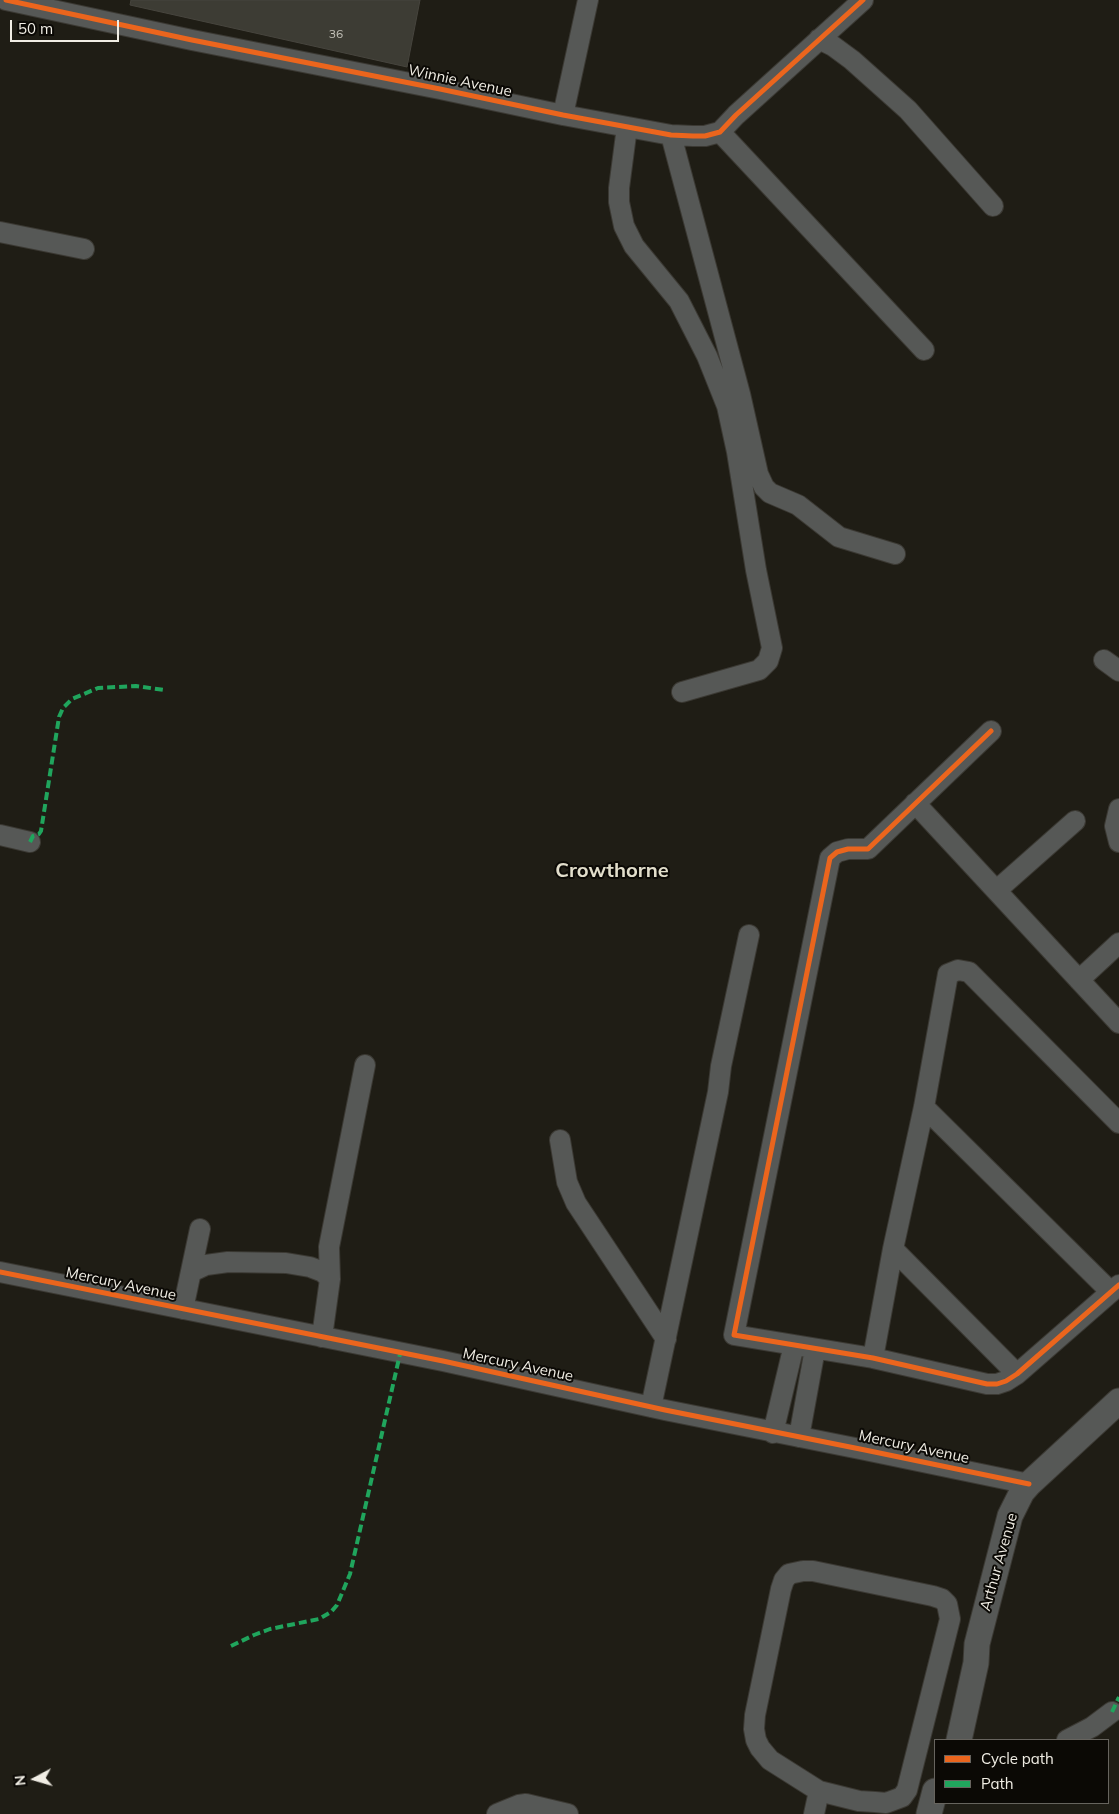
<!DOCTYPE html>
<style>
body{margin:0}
#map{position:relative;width:1119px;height:1814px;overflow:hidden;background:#1f1d15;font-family:Mulish,sans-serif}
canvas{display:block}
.legend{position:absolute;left:934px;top:1739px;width:175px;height:65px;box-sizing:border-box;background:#0b0905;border:1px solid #67645e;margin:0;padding:6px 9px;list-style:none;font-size:15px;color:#f0ede4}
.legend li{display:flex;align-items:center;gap:10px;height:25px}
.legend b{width:25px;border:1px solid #67645e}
.north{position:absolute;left:10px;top:1754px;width:50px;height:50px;-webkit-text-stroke:4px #0b0905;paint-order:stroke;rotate:264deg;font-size:14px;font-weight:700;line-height:20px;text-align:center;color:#f0ede4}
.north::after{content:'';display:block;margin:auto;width:18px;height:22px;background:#f0ede4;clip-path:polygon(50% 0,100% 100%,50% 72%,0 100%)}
.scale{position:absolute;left:10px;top:20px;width:109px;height:22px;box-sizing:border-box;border:2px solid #f0ede4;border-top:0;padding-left:6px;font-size:15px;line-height:18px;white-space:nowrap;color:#f0ede4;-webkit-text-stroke:4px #0b0905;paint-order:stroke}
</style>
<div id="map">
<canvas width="1119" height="1814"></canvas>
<ul class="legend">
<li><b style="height:6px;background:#eb651d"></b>Cycle path</li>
<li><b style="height:6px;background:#20a55d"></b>Path</li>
</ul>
<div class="north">N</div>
<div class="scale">50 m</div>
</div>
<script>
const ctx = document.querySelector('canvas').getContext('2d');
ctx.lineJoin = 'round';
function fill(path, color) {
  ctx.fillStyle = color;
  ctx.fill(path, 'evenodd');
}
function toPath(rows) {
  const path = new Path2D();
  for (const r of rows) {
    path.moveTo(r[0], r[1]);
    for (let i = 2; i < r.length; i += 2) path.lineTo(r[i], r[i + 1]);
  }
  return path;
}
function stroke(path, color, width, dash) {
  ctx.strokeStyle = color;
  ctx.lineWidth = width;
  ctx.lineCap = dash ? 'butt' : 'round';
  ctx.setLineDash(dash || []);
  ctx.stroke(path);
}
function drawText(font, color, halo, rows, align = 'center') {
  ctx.font = font + ' Mulish,sans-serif';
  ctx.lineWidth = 4;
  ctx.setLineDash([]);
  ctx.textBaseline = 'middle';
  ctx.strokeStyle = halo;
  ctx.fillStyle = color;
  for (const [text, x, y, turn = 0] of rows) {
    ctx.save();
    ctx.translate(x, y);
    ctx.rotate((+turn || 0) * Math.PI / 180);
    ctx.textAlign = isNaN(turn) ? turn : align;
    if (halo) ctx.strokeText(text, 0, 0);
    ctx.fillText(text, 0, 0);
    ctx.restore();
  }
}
const building = toPath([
 [131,0,420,0,407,67,130,5,131,0]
]);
fill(building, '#3d3c34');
stroke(building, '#47453e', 1);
const minor = toPath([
 [6,0,192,40,440,89,563,115,671,135,693,136,705,136,720,132,736,115,863,0],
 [819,39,833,46,852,60,908,110,993,206],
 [563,115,588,0],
 [627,127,619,188,619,202,624,226,634,246,679,301,707,356,727,406,737,452,756,570,772,648,768,661,759,670,682,692],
 [720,132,924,350],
 [671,135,740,394,758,474,764,487,770,493,798,505,839,537,895,554],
 [0,232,84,249],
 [1104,660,1119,671],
 [991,731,868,849,848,849,837,852,830,858,734,1335,873,1358,987,1384,997,1384,1006,1381,1017,1374,1119,1285],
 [915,803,1119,1023],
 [1119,809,1115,826,1119,842],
 [0,835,30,842],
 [997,890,1075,821],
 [1079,980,1119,943],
 [924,1107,1111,1292],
 [560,1140,567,1182,576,1203,666,1339],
 [893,1249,1017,1374],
 [0,1272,443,1361,665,1410,865,1450,1029,1484],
 [191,1272,206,1265,228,1262,286,1263,310,1267,323,1272,330,1279],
 [183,1309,200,1229],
 [322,1337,330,1279,329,1247,365,1065],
 [873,1358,893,1249,924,1107,948,974,958,970,969,972,1119,1123],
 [651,1407,718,1092,721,1066,749,935],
 [773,1433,794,1345],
 [799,1437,815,1349],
 [803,1571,813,1571,933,1596,942,1599,947,1604,950,1619,907,1790,902,1797,886,1803,875,1802,859,1801,819,1791,770,1760,760,1748,756,1740,754,1729,755,1715,781,1589,784,1580,789,1574,803,1571],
 [1067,1740,1092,1727,1112,1712],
 [497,1814,519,1805,526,1804,568,1814],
 [814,1814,819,1791]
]);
const major = toPath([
 [959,1740,976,1663,977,1644,1010,1516,1022,1492,1029,1484,1119,1401],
 [929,1814,935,1791]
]);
stroke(minor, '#3b3933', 22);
stroke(major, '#3b3933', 27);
stroke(minor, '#565856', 20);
stroke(major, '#565856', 25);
stroke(toPath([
 [30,842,33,836,39,834,41,831,59,717,63,708,72,699,98,688,136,686,164,690],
 [231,1646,254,1635,270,1629,319,1619,331,1612,337,1605,350,1574,400,1354],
 [1112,1712,1119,1697]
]), '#20a55d', 4, [8, 4]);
stroke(toPath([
 [6,0,192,40,440,89,563,115,671,135,693,136,705,136,720,132,736,115,863,0],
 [991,731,868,849,848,849,837,852,830,858,734,1335,873,1358,987,1384,997,1384,1006,1381,1017,1374,1119,1285],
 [0,1272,443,1361,665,1410,865,1450,1029,1484]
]), '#eb651d', 5);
drawText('12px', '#c3c1b8', null, [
 ["36",336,34]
]);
drawText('15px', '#f0ede4', '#0b0905', [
 ["Winnie Avenue",460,81,12],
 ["Mercury Avenue",121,1284,12],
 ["Mercury Avenue",518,1365,12],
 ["Mercury Avenue",914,1447,12],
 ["Arthur Avenue",999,1562,-74]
]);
drawText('bold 20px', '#e2decb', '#0b0905', [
 ["Crowthorne",612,871]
]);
</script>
